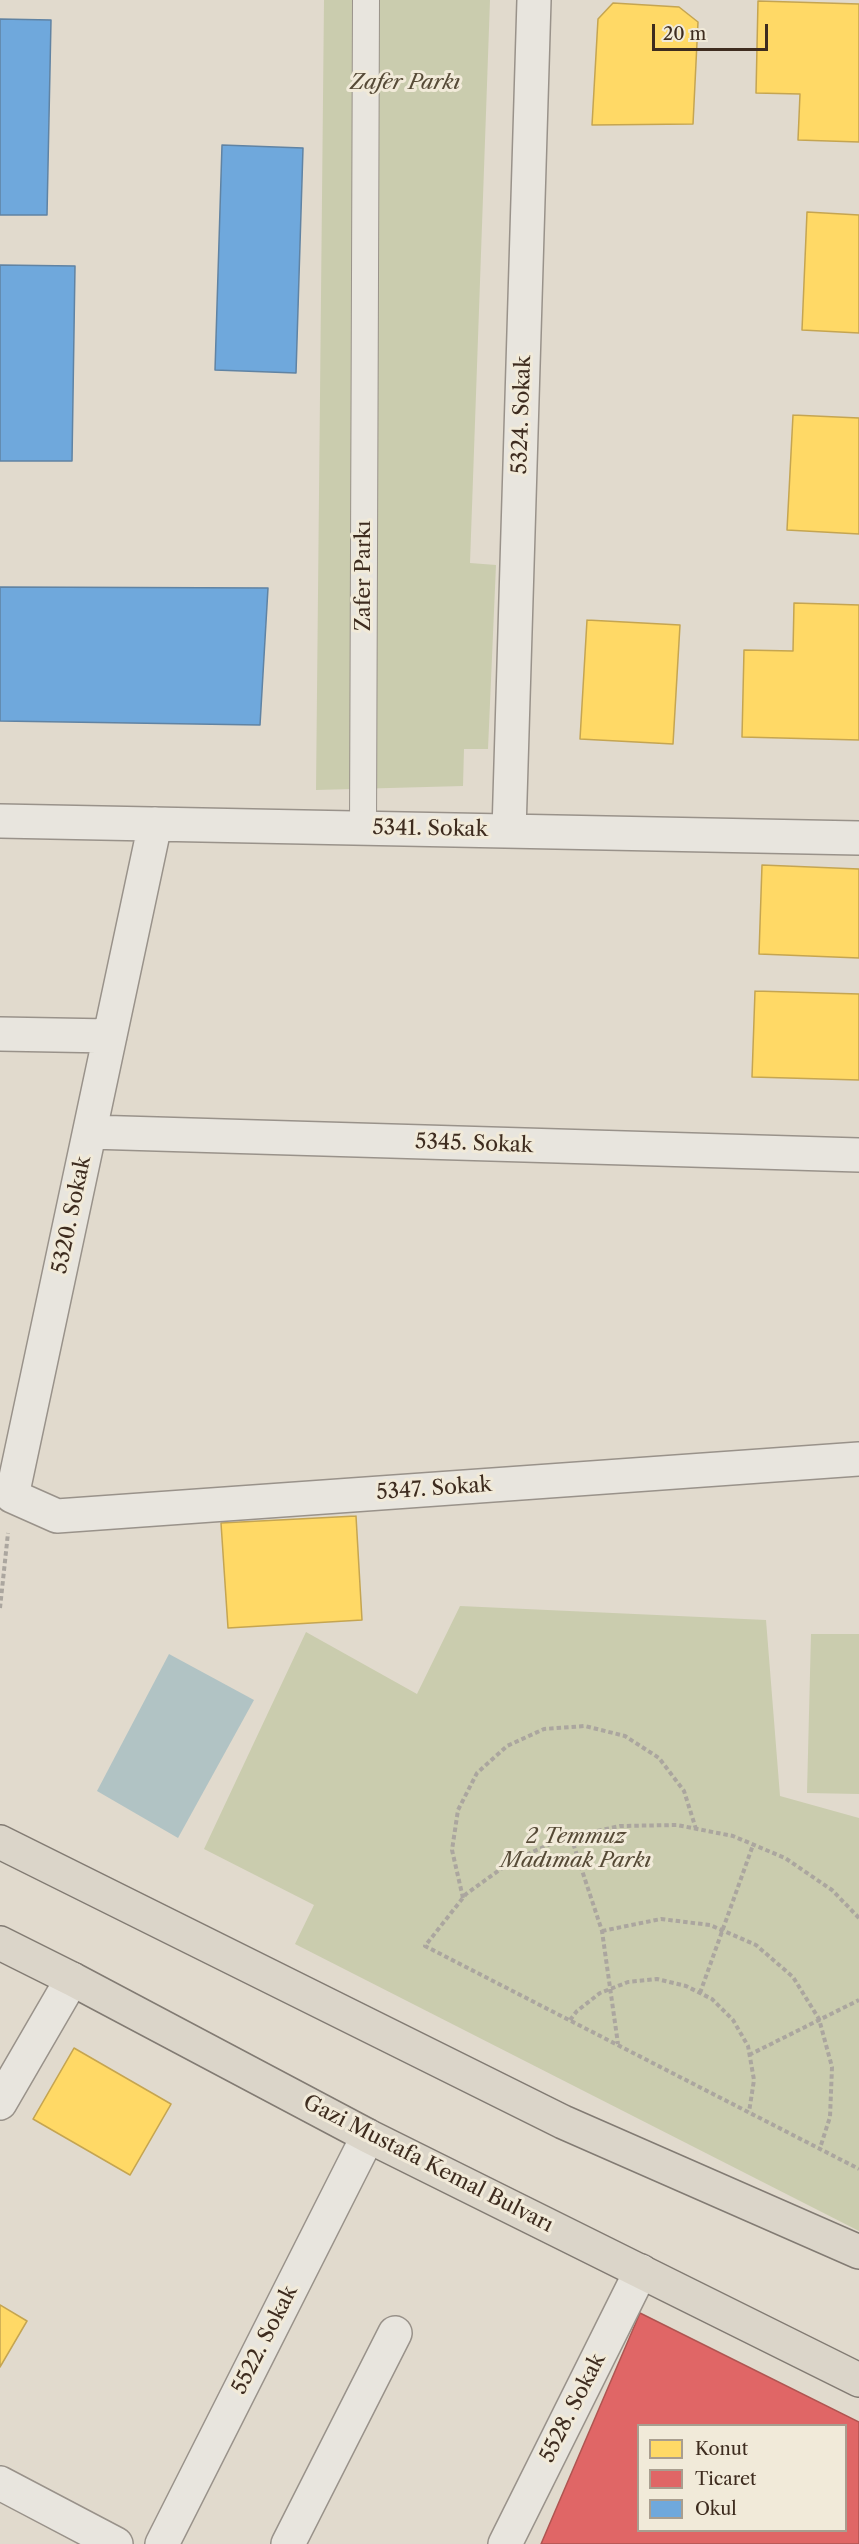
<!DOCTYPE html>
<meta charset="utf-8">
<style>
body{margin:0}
#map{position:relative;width:859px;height:2544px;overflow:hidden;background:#e1dacd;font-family:"Libre Caslon Text",serif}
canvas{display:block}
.legend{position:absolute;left:637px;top:2424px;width:210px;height:108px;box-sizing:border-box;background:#f1ead9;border:2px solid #a99e8f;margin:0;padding:8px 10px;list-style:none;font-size:18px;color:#3e2c1f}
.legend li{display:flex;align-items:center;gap:12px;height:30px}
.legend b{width:30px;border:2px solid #a99e8f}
.scale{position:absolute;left:652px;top:24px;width:116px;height:27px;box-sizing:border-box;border:3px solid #3e2c1f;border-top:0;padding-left:8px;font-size:18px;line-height:21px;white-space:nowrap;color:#3e2c1f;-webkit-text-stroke:4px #f1ead9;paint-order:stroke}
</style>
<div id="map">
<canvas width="859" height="2544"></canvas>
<ul class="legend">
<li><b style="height:16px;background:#ffd966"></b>Konut</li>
<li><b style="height:16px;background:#e06666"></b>Ticaret</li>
<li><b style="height:16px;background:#6fa8dc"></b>Okul</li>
</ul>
<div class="scale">20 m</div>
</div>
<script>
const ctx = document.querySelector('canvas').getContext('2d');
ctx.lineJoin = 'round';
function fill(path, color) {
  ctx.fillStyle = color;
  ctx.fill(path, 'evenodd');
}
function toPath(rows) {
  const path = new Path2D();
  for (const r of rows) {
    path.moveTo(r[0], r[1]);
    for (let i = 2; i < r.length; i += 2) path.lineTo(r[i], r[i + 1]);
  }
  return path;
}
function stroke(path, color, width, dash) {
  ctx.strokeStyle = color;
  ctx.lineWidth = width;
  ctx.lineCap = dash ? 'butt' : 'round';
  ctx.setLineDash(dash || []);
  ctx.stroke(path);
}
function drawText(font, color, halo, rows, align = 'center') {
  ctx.font = font + ' "Libre Caslon Text",serif';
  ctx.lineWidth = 6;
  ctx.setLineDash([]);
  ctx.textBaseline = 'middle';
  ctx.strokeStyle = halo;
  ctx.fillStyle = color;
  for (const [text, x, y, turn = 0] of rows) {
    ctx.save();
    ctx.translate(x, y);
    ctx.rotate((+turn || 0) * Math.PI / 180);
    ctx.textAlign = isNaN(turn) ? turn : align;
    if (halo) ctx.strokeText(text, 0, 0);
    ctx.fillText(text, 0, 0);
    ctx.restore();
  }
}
fill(toPath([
 [324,0,490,0,470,563,496,565,488,749,464,749,463,786,316,790],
 [460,1606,766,1620,780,1796,859,1818,859,2231,295,1944,314,1905,204,1849,306,1632,417,1694],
 [811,1634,859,1634,859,1794,807,1793]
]), '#caccae');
fill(toPath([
 [169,1654,254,1700,178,1838,97,1791]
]), '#b1c3c4');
const homes = toPath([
 [758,1,859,4,859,142,798,140,800,94,756,93,758,1],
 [613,3,679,7,698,22,693,124,592,125,598,19,613,3],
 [807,212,859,215,859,333,802,330,807,212],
 [793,415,859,418,859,534,787,530,793,415],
 [794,603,859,605,859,740,742,737,744,650,793,651,794,603],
 [587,620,680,625,673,744,580,739,587,620],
 [762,865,859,869,859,958,759,954,762,865],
 [755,991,859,994,859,1080,752,1077,755,991],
 [356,1516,362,1620,228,1628,221,1523,356,1516],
 [74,2048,171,2104,130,2175,33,2119,74,2048],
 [0,2305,27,2321,0,2367,0,2305]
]);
fill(homes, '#ffd966');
stroke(homes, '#c5a551', 1.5);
const shops = toPath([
 [640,2313,859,2422,859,2544,541,2544,640,2313],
 [638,2426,846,2426,846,2530,638,2530,638,2426]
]);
fill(shops, '#e06666');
stroke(shops, '#af5551', 1.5);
const schools = toPath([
 [0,19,51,20,47,215,0,215,0,19],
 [222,145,303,148,296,373,215,370,222,145],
 [0,265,75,266,72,461,0,461,0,265],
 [0,587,268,588,260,725,0,721,0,587]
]);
fill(schools, '#6fa8dc');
stroke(schools, '#6083a3', 1.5);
const pedestrian = toPath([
 [363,828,366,0]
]);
const minor = toPath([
 [0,821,859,838],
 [155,824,12,1496,57,1516,859,1459],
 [509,831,534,0],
 [0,1034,110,1036],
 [90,1132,859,1155],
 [0,2103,72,1979],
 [0,2483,116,2544],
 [162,2544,368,2136],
 [288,2544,395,2333],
 [505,2544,641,2271]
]);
const trunk = toPath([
 [0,1842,563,2122,859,2252],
 [0,1943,72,1979,368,2136,859,2380]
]);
stroke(pedestrian, '#99928a', 28);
stroke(minor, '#99928a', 36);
stroke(trunk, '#827b73', 36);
stroke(toPath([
 [0,1608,8,1533],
 [571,1837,602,1931,618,2044],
 [463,1898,452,1850,458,1810,477,1773,507,1746,544,1729,585,1726,625,1736,659,1758,684,1791,696,1829],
 [859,1918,832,1890,785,1858,733,1836,677,1825,620,1826,564,1838,512,1861,466,1894,425,1946,859,2169],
 [602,1931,661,1919,710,1925,756,1945,793,1977,819,2019,832,2067,830,2117,820,2148],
 [700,1993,753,1845],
 [570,2020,577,2011,600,1993,628,1982,657,1979,686,1986,712,1999,733,2020,748,2046,754,2080,749,2112],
 [749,2055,859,2000]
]), '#aba69f', 4, [4.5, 3]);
stroke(pedestrian, '#e8e5de', 26);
stroke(minor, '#e8e5de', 33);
stroke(trunk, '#dbd5c9', 33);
drawText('italic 21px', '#564a36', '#f1ead9', [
 ["Zafer Parkı",405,83],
 ["2 Temmuz",576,1837],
 ["Madımak Parkı",576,1861]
]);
drawText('21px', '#3e2c1f', '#f1ead9', [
 ["5324. Sokak",522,415,-88],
 ["Zafer Parkı",364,576,-90],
 ["5341. Sokak",430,829,1],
 ["5345. Sokak",474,1144,2],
 ["5320. Sokak",72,1215,-78],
 ["5347. Sokak",434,1489,-4],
 ["Gazi Mustafa Kemal Bulvarı",428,2164,27],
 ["5522. Sokak",265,2340,-63],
 ["5528. Sokak",573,2408,-63]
]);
</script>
